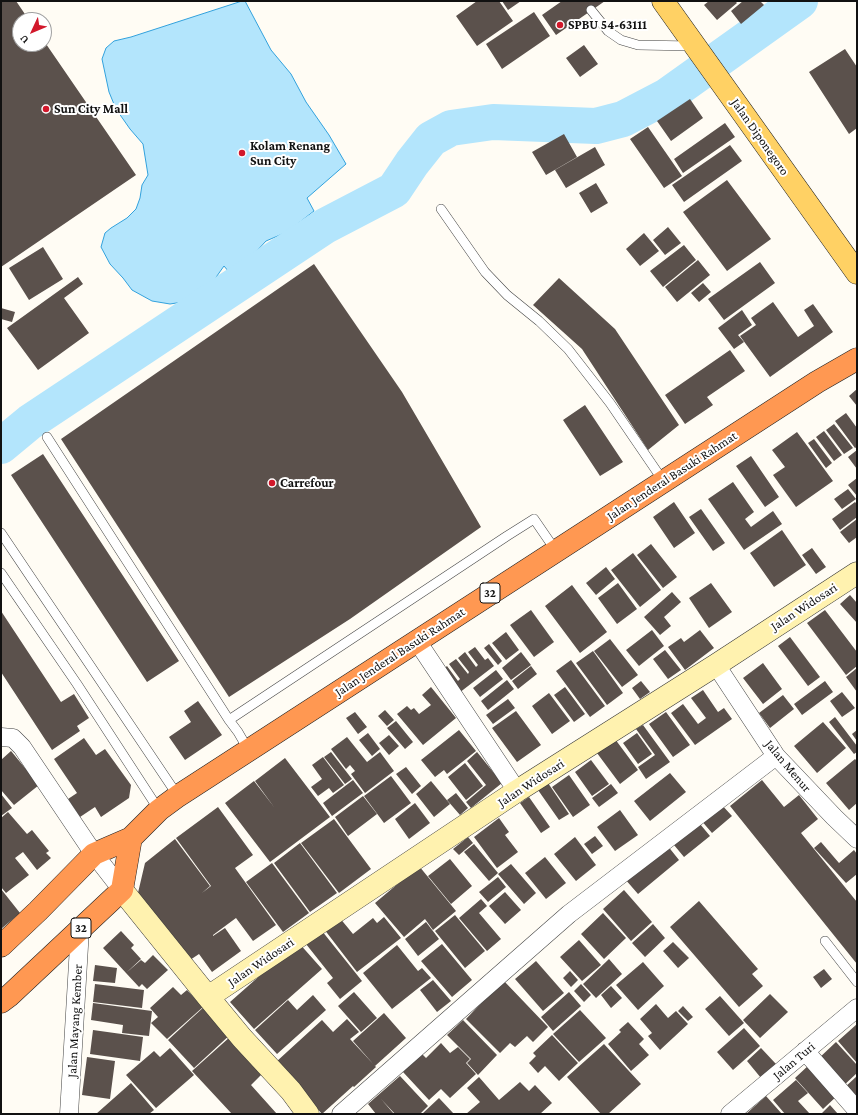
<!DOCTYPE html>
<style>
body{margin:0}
#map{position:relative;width:858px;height:1115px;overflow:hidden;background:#fffcf4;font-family:"Crimson Pro",serif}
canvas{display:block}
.frame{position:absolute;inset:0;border:2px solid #111;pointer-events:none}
.north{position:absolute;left:12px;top:12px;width:40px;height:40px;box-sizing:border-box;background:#fff;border:1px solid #a0a0a0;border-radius:50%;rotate:226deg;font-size:11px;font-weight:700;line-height:16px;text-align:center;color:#111}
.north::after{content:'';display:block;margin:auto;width:14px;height:18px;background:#d2182b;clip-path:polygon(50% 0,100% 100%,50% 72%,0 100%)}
</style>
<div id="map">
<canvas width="858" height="1115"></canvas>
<div class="frame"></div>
<div class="north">U</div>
</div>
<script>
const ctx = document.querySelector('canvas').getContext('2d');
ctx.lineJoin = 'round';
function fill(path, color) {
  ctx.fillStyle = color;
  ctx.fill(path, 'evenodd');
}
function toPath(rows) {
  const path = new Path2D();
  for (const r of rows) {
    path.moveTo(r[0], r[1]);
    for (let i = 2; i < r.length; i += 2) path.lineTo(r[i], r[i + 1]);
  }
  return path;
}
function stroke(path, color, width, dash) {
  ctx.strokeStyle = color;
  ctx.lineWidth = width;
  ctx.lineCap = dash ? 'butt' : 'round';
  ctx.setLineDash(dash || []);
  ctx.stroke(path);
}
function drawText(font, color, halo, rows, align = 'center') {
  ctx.font = font + ' "Crimson Pro",serif';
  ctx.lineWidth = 4;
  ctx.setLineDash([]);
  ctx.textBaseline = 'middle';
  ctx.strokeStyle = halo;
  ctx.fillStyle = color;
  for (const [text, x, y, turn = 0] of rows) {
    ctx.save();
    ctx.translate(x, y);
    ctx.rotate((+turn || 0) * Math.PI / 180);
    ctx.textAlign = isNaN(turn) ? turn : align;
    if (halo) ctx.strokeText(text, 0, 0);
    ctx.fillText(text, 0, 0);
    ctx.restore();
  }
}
const water = toPath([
 [242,1,245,1,271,50,291,74,306,102,329,135,346,164,307,198,314,211,287,232,266,241,253,255,255,265,234,278,224,266,202,297,189,301,170,304,152,301,132,290,123,278,110,264,101,247,105,233,111,228,127,218,136,209,140,198,142,185,148,175,143,144,130,129,116,109,109,92,102,59,106,48,114,41,131,37,242,1]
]);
fill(water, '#b3e5fc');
stroke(water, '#32a1dc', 1);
stroke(toPath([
 [1,446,30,422,325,226,394,190,412,163,431,139,451,128,493,122,596,126,623,119,667,96,800,1]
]), '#b3e5fc', 36);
fill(toPath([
 [1,1,16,1,29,20,20,20,20,44,44,44,44,41,136,175,1,267],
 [477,1,499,1,513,21,477,46,456,16],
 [502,1,521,1,508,10],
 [562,1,605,1,556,35,542,15],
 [709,1,735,1,737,3,717,20,704,5],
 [743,1,760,1,764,5,741,24,731,11],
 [534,12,550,36,502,69,486,44],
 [584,45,598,64,580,77,566,58],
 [845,49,857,67,857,128,849,134,809,72],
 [690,99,703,118,671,141,657,121],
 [725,123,735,137,683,173,674,159],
 [648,127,682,176,664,188,630,139],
 [564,134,577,157,546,175,532,152],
 [730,145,742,161,684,202,672,185],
 [595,147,605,165,566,188,555,170],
 [727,180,771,239,727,271,683,212],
 [596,183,608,203,591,213,579,193],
 [668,227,681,243,665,255,653,240],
 [644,233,659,251,640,266,626,249],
 [684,245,696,260,663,287,650,271],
 [43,247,63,279,29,300,9,268],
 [698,260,710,275,677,302,665,287],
 [760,262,775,283,724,320,708,299],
 [314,264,402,392,481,527,350,619,229,697,61,439],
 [78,277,83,284,64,298,89,333,38,370,7,328],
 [559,278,615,329,679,425,648,450,582,349,533,305],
 [703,283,711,292,699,302,691,293],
 [773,302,798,337,814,326,804,310,813,304,833,332,770,377,740,336,756,325,751,318],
 [1,308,15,312,12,322,1,319],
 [742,310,752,325,738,335,744,342,734,349,718,328],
 [730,350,745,371,707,397,713,405,685,424,665,395],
 [857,389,857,406,849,396],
 [585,405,623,462,600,476,563,420],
 [846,413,857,428,857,447,855,448,835,421],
 [834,424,853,448,844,454,826,430],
 [824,431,842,455,834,461,816,437],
 [797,432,833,481,796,507,773,475,785,467,772,450],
 [814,439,832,463,826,468,808,443],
 [857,450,857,469,848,457],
 [43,454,179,661,147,682,11,475],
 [751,456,779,497,765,507,736,466],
 [857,478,857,496,848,485],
 [733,482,754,512,745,519,751,527,773,511,782,524,744,550,708,499],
 [848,489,856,499,842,509,834,499],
 [674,502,695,533,674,548,653,517],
 [855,502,857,504,857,517,840,530,832,519],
 [701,509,725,543,713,551,689,517],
 [857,519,857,537,849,543,840,532],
 [782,530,806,565,774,587,750,553],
 [651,544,677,577,663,588,637,555],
 [812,548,826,567,816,574,802,555],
 [633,553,661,590,640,607,611,570],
 [606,567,615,579,596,595,586,583],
 [618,583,637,609,617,624,598,598],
 [711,583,732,612,709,628,689,598],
 [572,585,607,632,580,653,545,606],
 [672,592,681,602,664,617,671,626,660,635,644,617],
 [850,595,857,603,857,623,840,604],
 [531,610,554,642,534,657,510,625],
 [825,610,857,652,857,666,846,675,807,623],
 [1,611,61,702,74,694,89,718,77,726,80,731,52,750,1,672],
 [652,630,664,646,639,666,626,650],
 [700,630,714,648,685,670,668,647,681,638,684,642],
 [506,632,519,650,506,660,492,643],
 [790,637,820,677,808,686,778,646],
 [610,639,638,675,622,687,594,651],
 [489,644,502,661,498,665,484,648],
 [475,647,485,660,488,658,494,666,459,693,441,671,447,666,458,681,460,679,449,664,456,659,468,674,469,672,458,658,465,652,476,667,478,665,468,652],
 [665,650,681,670,668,679,653,659],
 [593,651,623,693,607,705,576,663],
 [521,652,531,665,511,680,502,668],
 [571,660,605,706,590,717,556,671],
 [763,663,782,689,763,704,743,678],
 [531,666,537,674,518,689,512,681],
 [857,668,857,692,846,677],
 [496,670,503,679,480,697,473,688],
 [507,680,514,689,488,710,481,701],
 [641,681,650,692,640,699,632,688],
 [825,681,833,692,802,715,794,704],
 [431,687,456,718,423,745,397,714,407,706,411,710,414,708,419,714,431,705,422,695],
 [565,687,585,714,574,722,554,695],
 [703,690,718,712,724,708,732,719,695,745,671,713,683,704,698,724,706,718,691,698],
 [842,692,855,708,842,717,830,701],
 [549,693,570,721,552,734,532,706],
 [783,695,794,709,770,728,759,713],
 [508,699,515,708,493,724,486,715],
 [198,701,222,735,185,760,169,737,191,722,184,711],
 [385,710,394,720,387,726,378,716],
 [516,711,541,745,517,762,492,728],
 [355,712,367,727,358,734,346,718],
 [666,712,690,745,673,757,649,724],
 [835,717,857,746,857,752,854,754,829,722],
 [396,721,413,742,405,749,387,728],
 [823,722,846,748,817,773,794,746],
 [643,725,670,762,646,779,638,767,655,755,636,729],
 [459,730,476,751,447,774,444,770,435,777,421,760],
 [857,730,857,741,852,734],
 [368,733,380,749,372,756,359,740],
 [637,733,652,754,638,764,623,743],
 [389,735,399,746,389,755,379,743],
 [347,737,367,762,380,752,394,771,365,793,351,774,355,771,350,765,346,769,331,749],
 [84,738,96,755,105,749,131,785,129,798,101,817,95,807,80,817,68,799,77,793,54,759],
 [615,739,638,770,620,784,597,753],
 [11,751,39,785,14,805,1,790,1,760],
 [331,752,352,779,345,784,324,757],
 [477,752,502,783,471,808,466,802,486,785,467,761],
 [323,757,344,785,333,793,329,788,318,796,311,787,322,779,312,765],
 [285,758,330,817,270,862,225,803,254,781,274,807,255,781],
 [855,759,857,761,857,803,849,810,826,783],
 [591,760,609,784,592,796,575,772],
 [465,763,483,786,466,800,448,777],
 [406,767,421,786,412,794,396,774],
 [670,773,686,792,650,821,634,801],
 [569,775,590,805,573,817,552,787],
 [391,776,411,803,384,823,364,796],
 [353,780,363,793,332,816,323,803],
 [762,780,784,807,799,795,818,819,801,833,857,902,857,964,730,806],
 [431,781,450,804,434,817,416,794],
 [548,783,569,814,559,820,538,790],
 [611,784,618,793,599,807,592,798],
 [456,793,468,808,460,815,447,800],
 [1,794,12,808,1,816],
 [363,796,377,814,348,836,335,817],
 [529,797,550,827,541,833,520,803],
 [415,803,430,823,409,839,395,819],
 [720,803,732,816,712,833,700,819],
 [218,807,253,855,235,868,276,925,253,941,236,918,213,935,213,936,225,928,241,951,212,972,199,954,190,960,162,922,158,925,137,897,145,863,175,839,210,886,202,893,211,886,176,838],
 [620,810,638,835,615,851,597,827],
 [8,812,27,834,32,830,49,851,46,853,51,858,37,870,23,852,15,858,29,875,6,893,1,887,1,818],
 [499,818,509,832,505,835,518,852,497,868,474,837],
 [334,819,371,869,339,893,301,843],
 [700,824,710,836,684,857,674,845],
 [595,836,603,846,592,854,584,844],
 [468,837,473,843,459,855,453,849],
 [575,837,596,865,576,881,554,854],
 [821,842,839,863,854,850,857,854,857,874,846,883,814,848],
 [300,843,337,893,310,912,274,863],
 [474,844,498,873,489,881,464,852],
 [667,845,679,860,638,894,625,879],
 [545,857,566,883,546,899,525,873],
 [450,859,472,886,451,904,428,876],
 [272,863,309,913,283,932,246,882],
 [511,864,536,893,524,904,498,874],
 [419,866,456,911,433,930,425,919,404,937,375,903],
 [498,877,506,887,488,902,479,892],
 [1,889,20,913,1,929],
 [624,890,652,922,631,941,603,909],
 [505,892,521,910,505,924,489,906],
 [481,899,487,906,479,913,501,939,487,951,459,918],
 [699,901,758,969,752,974,763,986,739,1007,670,927],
 [603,913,626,938,604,959,581,934],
 [455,915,485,951,465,968,435,931],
 [339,917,353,934,373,918,377,923,384,917,401,938,357,972,324,929],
 [426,922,439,939,418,956,405,939],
 [653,924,665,938,645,957,632,943],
 [121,931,134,945,131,948,141,959,126,973,103,948],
 [322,931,362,981,340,999,327,983,333,978,306,944],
 [579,940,601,965,582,981,560,957],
 [298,942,322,969,254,1029,230,1002],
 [673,942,689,958,678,968,663,951],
 [442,944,472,980,452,997,421,961],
 [397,945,418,971,422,968,431,978,392,1009,363,973],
 [153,955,168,970,147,989,142,984,139,987,126,973,141,960,145,963],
 [609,959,622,974,596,998,583,984],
 [536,961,564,993,543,1011,515,979],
 [643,962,664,986,638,1010,616,985],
 [95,965,117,968,115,983,93,981],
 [824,969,832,979,821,988,813,977],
 [570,971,578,980,571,987,563,978],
 [433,980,451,1001,437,1012,420,990],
 [504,981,548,1027,533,1042,527,1036,515,1047,510,1043,500,1053,466,1019,488,996,495,1003,488,996],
 [95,984,144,990,142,1008,93,1002],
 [581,984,591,995,584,1002,574,991],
 [611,986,622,998,611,1008,601,995],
 [173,987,181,995,187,990,203,1007,167,1039,151,1023,158,1017,150,1008],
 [354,992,377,1018,361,1032,338,1006],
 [569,992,581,1006,553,1031,541,1017],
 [770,994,788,1012,760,1038,743,1020],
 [313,995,326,1010,277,1054,255,1030,288,1000,297,1010],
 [720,996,744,1023,729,1036,705,1009],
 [93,1003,152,1011,149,1036,122,1033,123,1025,91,1020],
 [656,1004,668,1018,676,1011,688,1024,660,1050,648,1036,652,1033,640,1019],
 [206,1005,232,1033,194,1068,168,1040],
 [683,1006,693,1017,688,1021,678,1011],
 [580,1010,606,1038,579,1062,553,1034],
 [384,1013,406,1038,375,1066,353,1041],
 [347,1019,359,1032,350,1039,376,1067,354,1087,353,1086,322,1114,276,1062,322,1020,333,1032],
 [463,1020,497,1055,478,1075,467,1063,471,1059,447,1035],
 [628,1022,644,1039,639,1044,649,1055,631,1071,608,1044,621,1032,619,1030],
 [857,1024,857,1063,838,1041],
 [744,1028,760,1046,733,1070,717,1052],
 [93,1030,143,1037,140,1061,90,1054],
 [552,1035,578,1063,559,1081,545,1066,538,1073,529,1063,536,1056,533,1053],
 [231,1036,264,1072,251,1085,277,1114,232,1114,192,1071],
 [836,1042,857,1065,857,1073,842,1087,817,1060],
 [441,1043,450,1053,458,1047,470,1059,466,1063,476,1074,450,1098,441,1089,429,1100,403,1072,422,1054,426,1058],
 [604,1044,641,1084,608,1114,601,1114,567,1077],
 [170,1048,194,1075,156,1108,126,1075,154,1051,160,1057],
 [761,1048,776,1064,761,1078,747,1061],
 [87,1057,115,1061,110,1099,82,1095],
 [810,1064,838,1095,823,1109,795,1078],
 [400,1076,428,1106,420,1114,395,1114,381,1099,394,1114,376,1114,368,1104],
 [857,1076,857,1103,844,1088],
 [479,1077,499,1100,520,1082,529,1091,535,1085,552,1103,540,1114,466,1114,480,1102,467,1088],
 [796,1080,808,1093,798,1101,810,1114,785,1114,773,1100],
 [131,1083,154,1110,149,1114,96,1114],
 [766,1096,782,1114,746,1114],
 [439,1098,454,1114,422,1114],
 [830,1105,838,1114,821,1114]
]), '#5b514c');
const lane = toPath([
 [591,10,608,31,621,40,638,45,692,46],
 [441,209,485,272,507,295,539,321,568,349,610,403,664,482],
 [47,437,229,720,238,732,249,751],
 [1,533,178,796],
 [1,573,77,684,159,810],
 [229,720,507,536,534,519,556,551],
 [825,941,857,982]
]);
const street = toPath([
 [417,641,517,791],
 [716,665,776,756,834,817,857,839],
 [1,737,13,738,22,747,94,854,122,890],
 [805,1051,855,1108],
 [69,1114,80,929],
 [341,1114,569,914,776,756],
 [730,1114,857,1008]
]);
const secondary = toPath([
 [122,890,208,997,242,1038,291,1091,308,1114],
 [208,997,517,791,716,665,857,573]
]);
const primary = toPath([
 [663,1,857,273]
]);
const highway = toPath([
 [1,946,38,911,94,854,131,838,159,810,178,796,817,382,857,359],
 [1,1002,9,996,122,890,131,838]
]);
stroke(lane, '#444', 10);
stroke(street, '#444', 19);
stroke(secondary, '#333', 23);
stroke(primary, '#222', 23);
stroke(highway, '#222', 23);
stroke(lane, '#fff', 9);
stroke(street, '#fff', 18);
stroke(secondary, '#fff2af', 22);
stroke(primary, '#ffd164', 22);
stroke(highway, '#ff9852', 22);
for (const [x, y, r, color] of [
 [560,25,4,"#d2182b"],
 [46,109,4,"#d2182b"],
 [242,153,4,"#d2182b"],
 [272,483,4,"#d2182b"]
]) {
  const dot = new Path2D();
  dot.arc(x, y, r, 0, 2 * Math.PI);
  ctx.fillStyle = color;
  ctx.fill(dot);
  stroke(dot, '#fff', 1.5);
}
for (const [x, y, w] of [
 [490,593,20],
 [81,928,20]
]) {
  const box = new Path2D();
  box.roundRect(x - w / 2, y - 10, w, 20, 3);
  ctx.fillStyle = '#fff';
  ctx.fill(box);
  stroke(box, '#111', 1);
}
drawText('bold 12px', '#111', null, [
 ["32",490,593],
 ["32",81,928]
]);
drawText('bold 13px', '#111', '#fff', [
 ["SPBU 54-63111",568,25],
 ["Sun City Mall",54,109],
 ["Kolam Renang",250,146],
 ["Sun City",250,161],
 ["Carrefour",280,483]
], 'left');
drawText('13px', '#111', '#fff', [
 ["Jalan Diponegoro",760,137,55],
 ["Jalan Jenderal Basuki Rahmat",672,476,-33],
 ["Jalan Widosari",804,607,-33],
 ["Jalan Jenderal Basuki Rahmat",400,652,-33],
 ["Jalan Menur",788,766,50],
 ["Jalan Widosari",531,783,-33],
 ["Jalan Widosari",261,962,-34],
 ["Jalan Mayang Kember",75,1021,-87],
 ["Jalan Turi",794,1061,-40]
]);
</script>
